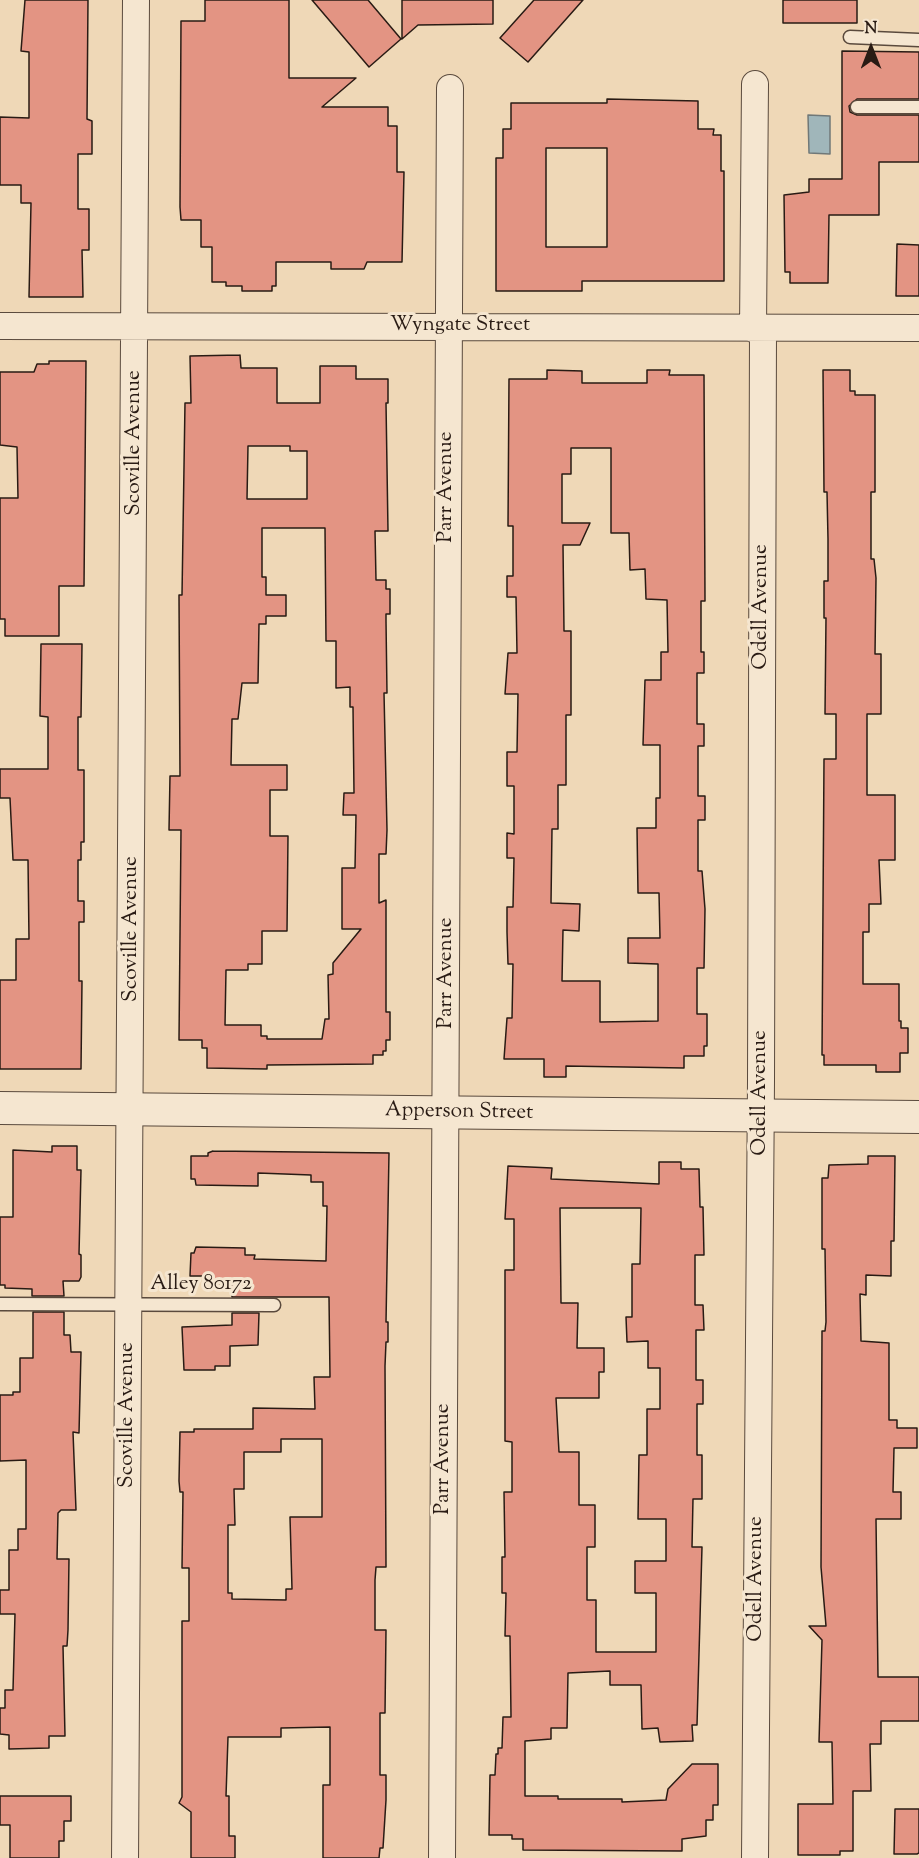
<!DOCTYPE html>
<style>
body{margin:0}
#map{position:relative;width:919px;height:1858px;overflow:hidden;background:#efd8b7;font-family:"Sorts Mill Goudy",serif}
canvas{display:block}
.north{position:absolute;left:841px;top:18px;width:60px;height:60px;-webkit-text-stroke:4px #f5e6d0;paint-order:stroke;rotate:0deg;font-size:16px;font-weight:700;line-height:24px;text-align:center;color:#291b14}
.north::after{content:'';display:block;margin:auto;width:21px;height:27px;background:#291b14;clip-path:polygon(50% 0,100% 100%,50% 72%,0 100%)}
</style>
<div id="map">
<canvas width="919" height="1858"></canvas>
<div class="north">N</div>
</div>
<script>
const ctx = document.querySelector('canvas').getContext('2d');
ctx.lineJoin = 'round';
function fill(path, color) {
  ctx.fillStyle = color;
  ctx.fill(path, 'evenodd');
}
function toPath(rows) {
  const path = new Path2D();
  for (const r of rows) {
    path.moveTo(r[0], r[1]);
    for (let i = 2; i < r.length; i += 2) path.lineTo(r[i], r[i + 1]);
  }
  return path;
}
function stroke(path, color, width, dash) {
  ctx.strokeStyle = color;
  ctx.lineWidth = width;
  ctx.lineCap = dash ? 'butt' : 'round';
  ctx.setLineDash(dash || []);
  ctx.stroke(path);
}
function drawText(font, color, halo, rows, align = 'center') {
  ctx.font = font + ' "Sorts Mill Goudy",serif';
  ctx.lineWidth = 6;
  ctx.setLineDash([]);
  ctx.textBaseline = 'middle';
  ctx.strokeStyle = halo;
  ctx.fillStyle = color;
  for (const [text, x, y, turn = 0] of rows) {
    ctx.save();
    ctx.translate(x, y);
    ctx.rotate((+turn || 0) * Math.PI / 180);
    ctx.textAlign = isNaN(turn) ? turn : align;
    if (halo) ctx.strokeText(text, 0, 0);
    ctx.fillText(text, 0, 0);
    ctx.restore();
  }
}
const water = toPath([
 [808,115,830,116,830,154,809,153,808,115]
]);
fill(water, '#a0b6ba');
stroke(water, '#707878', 1.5);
const building = toPath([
 [25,0,88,0,87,119,92,121,92,154,78,154,78,209,89,209,89,250,82,250,83,297,29,297,31,203,21,203,21,185,0,185,0,117,29,118,29,52,21,51,25,0],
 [205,0,289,0,289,78,356,78,322,107,388,107,388,126,397,126,397,172,404,172,402,262,367,262,364,269,331,269,331,262,276,262,276,286,272,286,272,291,242,291,242,286,226,286,226,282,212,282,212,247,201,247,201,220,181,220,180,207,181,21,205,21,205,0],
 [312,0,368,0,401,39,369,67,312,0],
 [402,0,493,0,493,24,418,25,402,39,402,0],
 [534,0,583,0,528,62,500,38,534,0],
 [783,0,857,0,857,23,783,23,783,0],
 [842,51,919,52,919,99,857,99,849,106,850,112,857,115,919,115,919,162,879,162,879,215,829,215,828,283,790,283,790,272,785,272,784,195,809,192,809,179,842,179,842,51],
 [607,99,698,101,698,129,714,129,713,135,721,135,721,171,724,171,724,281,582,281,582,291,496,291,496,158,503,158,503,129,511,129,511,103,607,103,607,99],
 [546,148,607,148,607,247,546,247,546,148],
 [897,244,919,245,919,296,896,296,897,244],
 [240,355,241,368,277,368,277,403,320,403,320,366,356,366,356,379,388,379,388,403,386,403,388,531,375,531,376,580,386,580,386,589,390,589,390,614,386,614,386,621,387,693,384,693,387,830,386,854,379,854,379,903,386,900,386,1012,390,1012,390,1040,386,1040,386,1051,383,1051,383,1055,373,1055,373,1064,267,1065,267,1069,207,1068,207,1048,202,1048,202,1040,179,1040,181,830,169,830,170,776,180,776,179,595,182,595,185,403,191,403,190,356,240,355],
 [248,446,290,446,290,451,307,451,307,499,247,499,248,446],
 [262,528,325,528,326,641,336,641,336,688,350,687,350,707,353,707,354,793,344,793,343,815,356,815,355,868,342,868,342,929,361,929,333,963,333,974,328,975,329,1019,325,1019,322,1039,267,1039,267,1036,261,1036,261,1025,225,1025,226,970,248,970,248,964,262,964,262,931,287,931,288,836,270,836,270,790,287,790,287,765,231,765,232,719,238,719,242,683,258,683,259,624,266,624,266,616,286,616,286,595,266,595,266,577,262,577,262,528],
 [49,361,86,361,84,586,59,586,59,636,5,636,5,619,0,619,0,498,18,498,17,447,0,445,0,372,34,372,37,364,49,364,49,361],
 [547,370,582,371,582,383,647,383,647,370,670,370,669,375,704,375,705,601,701,601,701,652,704,652,704,673,697,673,697,724,704,724,704,746,698,746,698,796,705,796,705,820,698,820,698,871,702,871,705,909,704,968,697,968,697,1014,707,1014,707,1046,704,1046,704,1056,684,1056,684,1068,566,1066,566,1077,544,1077,544,1059,504,1059,507,1018,512,1018,513,964,508,964,507,932,507,907,513,907,514,858,507,858,507,833,514,834,514,786,507,786,507,752,517,752,518,694,505,694,508,653,517,653,516,597,507,597,507,576,513,576,513,526,508,526,509,379,547,379,547,370],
 [571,448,611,448,611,533,629,533,630,570,645,569,646,599,667,600,668,652,661,652,661,680,645,680,643,745,660,745,660,798,656,798,656,828,637,828,638,893,659,893,660,938,628,938,628,963,658,964,658,1021,600,1022,600,981,562,981,563,930,579,931,580,904,551,903,552,829,558,829,558,785,566,785,566,715,571,715,571,631,564,631,563,545,580,545,590,523,562,523,562,474,571,474,571,448],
 [823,370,850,370,850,391,855,391,855,395,875,395,875,492,871,492,871,559,874,559,876,578,875,654,881,654,881,714,867,714,867,795,895,795,895,860,879,860,881,904,869,904,869,932,863,932,863,984,899,984,899,1021,901,1021,901,1028,908,1028,908,1053,900,1053,900,1072,876,1072,876,1065,824,1065,824,1055,822,1055,824,759,836,759,836,714,825,714,826,618,824,618,824,581,828,581,828,539,827,492,824,492,823,370],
 [41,644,82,644,81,717,78,717,78,770,84,770,84,842,81,842,81,860,78,860,78,901,84,901,84,922,79,922,79,981,82,981,81,1069,0,1069,0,980,16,980,16,939,29,939,28,860,13,860,10,798,0,798,0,769,48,769,48,717,40,716,41,644],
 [52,1146,77,1146,77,1170,81,1170,79,1254,81,1255,81,1277,79,1281,63,1281,64,1296,32,1296,32,1289,5,1288,5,1285,0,1285,0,1217,13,1217,13,1150,52,1152,52,1146],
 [213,1151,389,1153,386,1322,388,1322,388,1342,386,1342,385,1366,386,1567,376,1567,375,1580,375,1630,386,1630,385,1713,380,1713,380,1775,386,1775,386,1800,383,1848,380,1848,379,1858,323,1858,323,1785,330,1785,330,1727,281,1728,281,1737,228,1737,226,1796,229,1796,229,1836,235,1836,235,1858,191,1858,191,1812,179,1803,182,1797,182,1621,189,1621,189,1568,182,1568,183,1492,180,1492,179,1481,180,1432,194,1432,194,1429,253,1429,253,1408,315,1409,314,1377,330,1377,329,1297,232,1297,232,1284,211,1283,211,1276,190,1276,191,1253,194,1253,196,1247,245,1248,245,1255,255,1255,254,1259,326,1261,327,1206,323,1206,323,1182,311,1182,311,1175,258,1173,258,1186,196,1185,195,1179,191,1179,191,1156,208,1156,208,1153,213,1151],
 [281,1439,322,1439,322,1517,290,1517,292,1589,286,1589,286,1600,232,1599,232,1593,228,1593,228,1525,235,1525,234,1489,244,1489,244,1452,281,1452,281,1439],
 [868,1156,895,1156,894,1241,891,1241,891,1276,866,1275,866,1295,860,1294,861,1341,889,1343,889,1420,897,1420,897,1428,917,1428,917,1448,894,1448,893,1492,901,1492,901,1519,876,1519,878,1677,919,1677,919,1721,881,1721,881,1744,870,1744,871,1791,853,1791,853,1851,840,1851,840,1855,798,1855,798,1804,833,1804,832,1742,819,1742,822,1640,809,1626,826,1626,821,1567,822,1331,825,1331,826,1322,825,1249,822,1249,822,1178,828,1178,829,1165,868,1164,868,1156],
 [659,1162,681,1162,681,1169,699,1169,700,1207,703,1207,704,1255,695,1255,695,1305,703,1305,704,1330,696,1330,696,1380,703,1380,703,1404,697,1404,697,1455,702,1455,702,1499,693,1499,692,1547,702,1547,697,1725,692,1725,693,1741,660,1742,658,1728,642,1729,641,1685,610,1685,610,1671,568,1673,567,1728,551,1728,551,1739,525,1741,525,1796,558,1796,558,1799,622,1799,622,1802,666,1800,668,1789,692,1764,718,1764,718,1805,713,1805,713,1820,706,1820,706,1836,682,1839,682,1851,523,1850,523,1839,512,1839,512,1835,489,1835,490,1775,495,1775,496,1754,498,1754,498,1748,502,1748,503,1717,511,1717,510,1636,505,1636,506,1593,502,1593,502,1557,505,1557,504,1492,512,1492,512,1442,505,1441,505,1270,514,1270,514,1219,505,1219,508,1166,552,1168,551,1179,659,1184,659,1162],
 [560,1208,641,1208,640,1264,632,1264,632,1317,626,1317,627,1342,648,1341,648,1368,660,1368,660,1409,647,1409,647,1455,639,1455,638,1519,666,1519,666,1561,635,1561,635,1593,656,1593,656,1652,596,1652,596,1600,587,1600,587,1547,595,1547,595,1505,579,1505,579,1452,559,1452,556,1398,599,1398,599,1372,604,1372,604,1348,577,1348,578,1303,561,1303,560,1208],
 [33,1312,64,1312,64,1335,70,1335,71,1352,81,1352,79,1433,73,1432,76,1510,61,1510,58,1513,57,1559,69,1559,68,1630,67,1646,63,1646,65,1736,49,1736,49,1748,9,1749,9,1735,0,1734,0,1708,5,1708,5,1690,13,1690,15,1614,0,1614,0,1590,9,1590,9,1550,18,1550,18,1529,26,1529,26,1460,0,1461,0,1395,13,1395,13,1392,20,1392,20,1358,33,1358,33,1312],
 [232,1313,259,1313,258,1345,230,1346,230,1366,215,1366,215,1370,184,1370,182,1327,232,1325,232,1313],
 [0,1796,71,1796,71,1821,64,1821,64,1841,59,1841,59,1858,10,1858,10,1825,0,1825,0,1796],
 [895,1809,919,1809,919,1853,917,1854,894,1854,895,1809]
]);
fill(building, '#e39483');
stroke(building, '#291b14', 1.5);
const service = toPath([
 [850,37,919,40],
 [857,107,919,107],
 [0,1304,274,1305]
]);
const minor = toPath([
 [0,326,919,328],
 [753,329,755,84],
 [125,1858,136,0],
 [442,1858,450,88],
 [755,1858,761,1081,763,329]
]);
const tertiary = toPath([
 [0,1108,919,1117]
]);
stroke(service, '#5a4a3d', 15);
stroke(minor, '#5a4a3d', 28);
stroke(tertiary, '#5a4a3d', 34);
stroke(service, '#f5e6d0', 12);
stroke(minor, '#f5e6d0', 26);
stroke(tertiary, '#f5e6d0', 32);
drawText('21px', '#291b14', '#f5e6d0', [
 ["Wyngate Street",460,326],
 ["Scoville Avenue",135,443,-90],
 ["Parr Avenue",447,487,-90],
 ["Odell Avenue",762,607,-90],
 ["Scoville Avenue",132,929,-90],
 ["Parr Avenue",447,973,-90],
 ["Odell Avenue",761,1093,-90],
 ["Apperson Street",459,1113,1],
 ["Alley 80172",201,1285],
 ["Scoville Avenue",128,1415,-90],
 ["Parr Avenue",444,1459,-90],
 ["Odell Avenue",757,1579,-90]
]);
</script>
